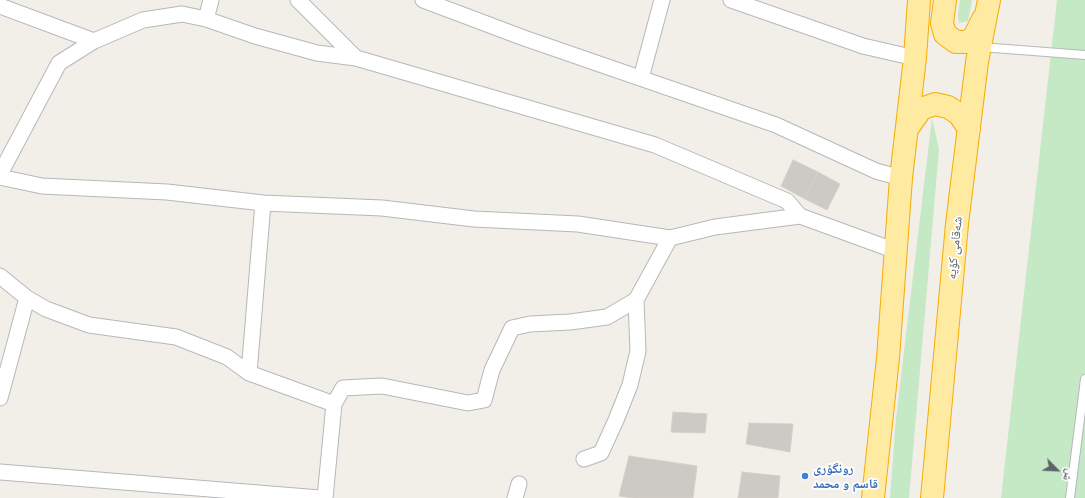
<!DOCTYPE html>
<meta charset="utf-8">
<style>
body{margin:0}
#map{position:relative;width:1085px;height:498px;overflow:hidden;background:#f1efe8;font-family:Karla,"Noto Naskh Arabic",sans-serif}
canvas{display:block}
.north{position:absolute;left:1037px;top:450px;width:40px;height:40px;-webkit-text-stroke:3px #fff;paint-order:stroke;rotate:114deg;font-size:11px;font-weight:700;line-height:16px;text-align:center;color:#5f6368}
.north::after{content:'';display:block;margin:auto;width:14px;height:18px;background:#5f6368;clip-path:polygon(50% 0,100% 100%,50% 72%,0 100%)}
</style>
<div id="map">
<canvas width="1085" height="498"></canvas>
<div class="north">ش</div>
</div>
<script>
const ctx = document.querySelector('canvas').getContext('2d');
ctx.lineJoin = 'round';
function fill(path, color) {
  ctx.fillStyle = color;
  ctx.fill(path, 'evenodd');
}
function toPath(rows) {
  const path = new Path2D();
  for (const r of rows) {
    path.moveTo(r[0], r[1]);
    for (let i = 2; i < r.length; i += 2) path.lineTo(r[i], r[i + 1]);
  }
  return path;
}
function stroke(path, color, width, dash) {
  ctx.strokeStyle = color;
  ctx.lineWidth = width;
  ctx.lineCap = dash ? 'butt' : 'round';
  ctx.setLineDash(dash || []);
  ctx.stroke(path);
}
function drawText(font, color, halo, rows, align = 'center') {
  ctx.font = font + ' Karla,"Noto Naskh Arabic",sans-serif';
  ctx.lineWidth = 3.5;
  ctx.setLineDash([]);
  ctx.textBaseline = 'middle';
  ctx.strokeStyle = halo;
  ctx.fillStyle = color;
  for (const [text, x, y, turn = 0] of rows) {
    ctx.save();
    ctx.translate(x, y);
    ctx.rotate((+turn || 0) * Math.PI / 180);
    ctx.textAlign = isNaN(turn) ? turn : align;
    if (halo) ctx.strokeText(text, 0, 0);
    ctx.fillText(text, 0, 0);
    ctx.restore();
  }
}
fill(toPath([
 [960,0,972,0,968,21,959,23,958,15],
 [1057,0,1085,0,1085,498,1001,498],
 [932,118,939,149,909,498,890,498,896,418]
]), '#c5e8c5');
const building = toPath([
 [793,160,818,172,805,199,781,186,793,160],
 [818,172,840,184,827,210,805,199,818,172],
 [673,412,707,414,705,433,671,432,673,412],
 [749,423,793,424,790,452,746,444,749,423],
 [629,456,697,466,693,498,633,498,619,496,629,456],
 [742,472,780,476,778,498,738,498,742,472]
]);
fill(building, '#cccac5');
stroke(building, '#d6d1c6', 1);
const service = toPath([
 [981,47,1085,55],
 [1070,498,1085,379]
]);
const minor = toPath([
 [298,0,356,58,655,145,787,201,800,216,896,251],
 [423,0,524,38,776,125,876,171,901,178],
 [731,0,863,46,915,58],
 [0,6,94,41],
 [206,19,211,0],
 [641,78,662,0],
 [0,174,59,63,94,41,143,20,182,14,206,19,255,36,317,53,356,58],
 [0,177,42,186,167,192,263,203,382,208,474,219,578,224,670,238,715,227,800,216],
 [0,276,27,298,46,309,89,325,176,337,227,357,249,373,334,404,343,388,382,386,468,403,484,400,492,370,512,328,530,324,570,322,607,317,636,300],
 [249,373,263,203],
 [0,398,27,298],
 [584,459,601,453,616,420,630,385,638,351,636,300,670,238],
 [0,472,320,498],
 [325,498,334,404],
 [515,498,519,484]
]);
const trunk = toPath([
 [945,0,942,23,945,34,956,42,967,42,974,37,983,19],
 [907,129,921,109,935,104,948,107,959,114,969,129],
 [873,498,888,358,901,178,915,58,919,0],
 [932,498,957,224,977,62,989,0]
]);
stroke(service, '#b5b8bc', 10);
stroke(minor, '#b5b8bc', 17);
stroke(trunk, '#f9ab00', 24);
stroke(service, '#fff', 8);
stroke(minor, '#fff', 15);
stroke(trunk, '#feeaa1', 22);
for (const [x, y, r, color] of [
 [805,476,4,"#3f7fe0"]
]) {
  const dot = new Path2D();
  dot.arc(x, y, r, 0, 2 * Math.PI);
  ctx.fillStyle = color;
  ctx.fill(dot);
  stroke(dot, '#fff', 1.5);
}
drawText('13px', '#5f6368', '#fff', [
 ["شەقامی کۆیە",955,248,-84]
]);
drawText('bold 13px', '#366cbe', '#fff', [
 ["رونگۆری",813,469],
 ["قاسم و محمد",813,484]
], 'left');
</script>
